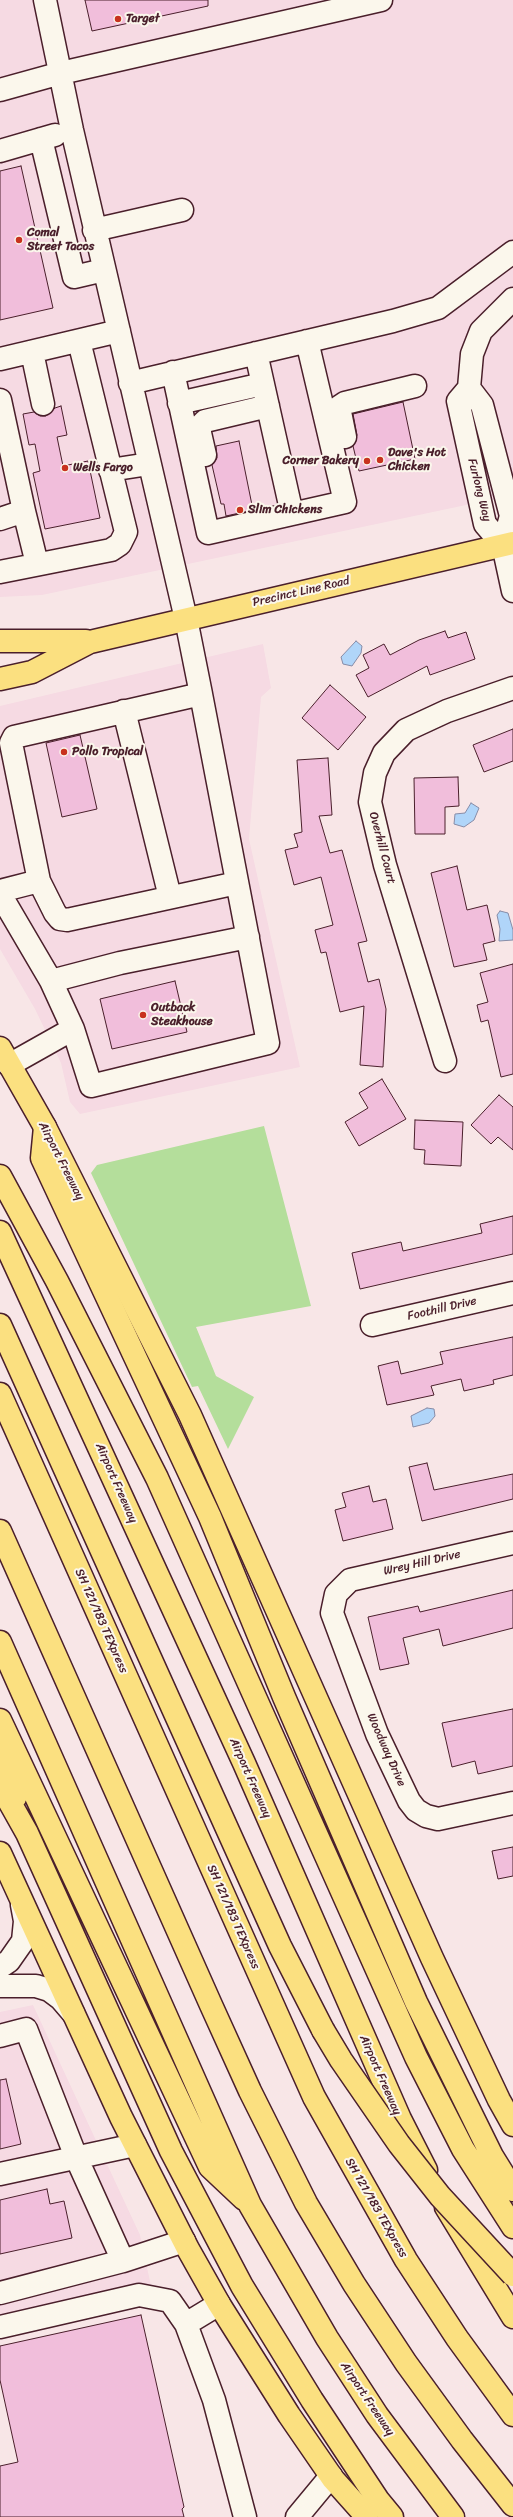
<!DOCTYPE html>
<style>
body{margin:0}
canvas{display:block;background:#f8e6e7}
</style>
<canvas width="513" height="2517"></canvas>
<script>
const ctx = document.querySelector('canvas').getContext('2d');
ctx.lineJoin = 'round';
function fill(path, color) {
  ctx.fillStyle = color;
  ctx.fill(path, 'evenodd');
}
function toPath(rows) {
  const path = new Path2D();
  for (const r of rows) {
    path.moveTo(r[0], r[1]);
    for (let i = 2; i < r.length; i += 2) path.lineTo(r[i], r[i + 1]);
  }
  return path;
}
function stroke(path, color, width, dash) {
  ctx.strokeStyle = color;
  ctx.lineWidth = width;
  ctx.lineCap = dash ? 'butt' : 'round';
  ctx.setLineDash(dash || []);
  ctx.stroke(path);
}
function drawText(font, color, halo, rows, align = 'center') {
  ctx.font = font + ' Sriracha,sans-serif';
  ctx.lineWidth = 4;
  ctx.setLineDash([]);
  ctx.textBaseline = 'middle';
  ctx.strokeStyle = halo;
  ctx.fillStyle = color;
  for (const [text, x, y, turn = 0] of rows) {
    ctx.save();
    ctx.translate(x, y);
    ctx.rotate((+turn || 0) * Math.PI / 180);
    ctx.textAlign = isNaN(turn) ? turn : align;
    if (halo) ctx.strokeText(text, 0, 0);
    ctx.fillText(text, 0, 0);
    ctx.restore();
  }
}
fill(toPath([
 [0,0,513,0,513,495,42,595,0,597],
 [263,644,271,688,261,697,249,839,300,1067,80,1114,70,1102,61,1063,35,1009,0,949,0,706],
 [33,2005,140,2235,151,2286,0,2320,0,2012]
]), '#f6dae3');
fill(toPath([
 [264,1126,311,1306,196,1327,216,1376,254,1397,228,1449,198,1386,192,1387,91,1173,97,1165]
]), '#b4de9b');
const water = toPath([
 [356,641,362,646,361,653,352,666,343,664,341,657,356,641],
 [471,803,479,808,474,820,464,827,454,824,455,814,465,813,471,803],
 [500,911,508,913,513,930,513,940,499,941,500,929,497,915,500,911],
 [427,1408,434,1409,435,1416,429,1423,413,1427,411,1416,427,1408]
]);
fill(water, '#b0d5f9');
stroke(water, '#878ca7', 1);
const building = toPath([
 [85,0,208,0,208,6,92,31,85,0],
 [21,166,53,308,0,320,0,171,21,166],
 [403,402,415,459,359,471,353,446,357,435,353,414,403,402],
 [61,406,67,435,57,437,63,466,88,461,100,518,45,529,33,473,40,471,35,444,29,445,23,414,34,412,40,416,46,416,55,408,61,406],
 [239,441,253,510,226,516,224,504,221,504,212,465,217,458,216,446,239,441],
 [445,631,448,638,466,632,475,659,430,675,427,666,368,697,356,675,369,668,363,655,384,644,390,655,419,640,445,631],
 [330,685,366,717,338,750,302,718,330,685],
 [513,729,513,761,484,772,473,745,513,729],
 [80,735,97,809,62,817,46,743,80,735],
 [328,758,332,815,319,816,330,853,342,850,367,941,358,943,368,982,379,979,386,1009,383,1067,360,1065,364,1006,340,1012,326,952,321,953,315,930,333,925,321,877,294,885,285,850,298,847,294,834,302,832,297,760,328,758],
 [458,777,459,806,445,807,445,834,415,834,414,778,458,777],
 [457,866,467,910,487,905,495,941,483,944,487,960,454,967,431,873,457,866],
 [513,964,513,1074,501,1077,488,1020,481,1022,477,1005,488,1002,480,973,513,964],
 [175,981,187,1032,112,1049,100,999,175,981],
 [382,1079,406,1119,359,1146,345,1122,368,1108,359,1093,382,1079],
 [499,1095,513,1107,513,1150,498,1137,491,1144,471,1125,499,1095],
 [415,1120,463,1122,461,1166,424,1164,425,1150,414,1149,415,1120],
 [513,1216,513,1254,360,1289,352,1253,401,1242,403,1251,482,1233,480,1224,513,1216],
 [513,1337,513,1375,493,1380,494,1384,464,1391,461,1379,431,1386,434,1395,387,1405,378,1366,398,1361,401,1374,443,1364,440,1352,513,1337],
 [427,1463,434,1490,513,1474,513,1499,422,1521,409,1467,427,1463],
 [369,1486,373,1502,386,1499,393,1529,343,1541,335,1510,346,1507,342,1493,369,1486],
 [513,1590,513,1628,443,1646,439,1629,403,1638,409,1664,380,1670,368,1617,418,1606,420,1612,513,1590],
 [513,1709,513,1766,478,1774,475,1761,452,1767,442,1723,513,1709],
 [513,1847,513,1876,498,1879,492,1851,513,1847],
 [6,2079,21,2144,0,2149,0,2080,6,2079],
 [47,2189,50,2204,64,2201,72,2238,0,2254,0,2200,47,2189],
 [141,2315,184,2507,182,2509,184,2517,0,2517,0,2466,18,2462,0,2380,0,2346,141,2315]
]);
fill(building, '#f1bedb');
stroke(building, '#4a1f2b', 1);
const minor = toPath([
 [0,90,61,73,381,0],
 [41,139,74,277,104,270],
 [0,151,55,135],
 [94,230,182,210],
 [32,352,43,404],
 [256,353,292,514],
 [0,359,119,331],
 [173,372,208,533,345,502,307,341],
 [130,383,393,321,438,308,513,252],
 [469,388,482,405,511,516,503,545,513,591],
 [0,400,24,511],
 [179,403,263,384],
 [345,437,339,407,345,403,415,386],
 [205,455,200,433,200,426,205,421,268,406],
 [110,470,149,464],
 [0,519,24,511,37,564],
 [503,545,485,524,458,401,469,388,472,354,481,331,513,299],
 [0,572,111,550,120,544,126,532,79,341],
 [124,711,170,897],
 [39,881,55,913,60,919,67,920,237,883],
 [0,891,39,881,11,743,14,737,201,694,186,619,72,130,45,0],
 [0,894,51,981,73,1029,9,1065],
 [51,981,120,963,248,937],
 [73,1029,91,1086,268,1043,201,694],
 [445,1061,385,865,370,802,375,773,384,753,406,730,447,711,513,688],
 [372,1325,513,1293],
 [513,1543,350,1580,336,1594,332,1613,377,1734,409,1801,416,1810,426,1816,438,1819,513,1803],
 [0,1967,9,1961,23,1941,25,1921,22,1905],
 [0,1986,36,1986,49,1990,61,1999,73,2013],
 [0,2036,26,2029,76,2157,123,2261,0,2293],
 [0,2174,135,2145],
 [123,2261,184,2241],
 [186,2324,219,2304],
 [0,2327,139,2295,170,2301,186,2324,214,2400,245,2517],
 [297,2517,331,2476]
]);
const major = toPath([
 [0,641,86,641],
 [0,679,32,672,90,642,513,543],
 [0,1048,45,1127,190,1415,432,1958,499,2100,513,2125],
 [0,1853,121,2117,188,2249,219,2304,289,2415,333,2479,367,2517]
]);
const highway = toPath([
 [45,1127,42,1158,210,1517,284,1697,416,2002,492,2156,513,2190],
 [0,1176,57,1281,157,1478,416,2057,463,2149,513,2227],
 [0,1232,244,1763,400,2119,426,2170],
 [0,1325,280,1946,323,2030],
 [0,1394,314,2097,406,2260,457,2338,513,2415],
 [0,1531,211,2005,250,2091,306,2203,354,2284,406,2363,462,2440,513,2505],
 [0,1642,250,2205,327,2338,377,2415,453,2517],
 [0,1720,210,2167,244,2199],
 [0,1756,15,1798],
 [0,1785,27,1833,171,2151,242,2286,312,2400,378,2500,392,2517],
 [446,2207,513,2317]
]);
stroke(minor, '#4a1f2b', 25);
stroke(major, '#4a1f2b', 25);
stroke(highway, '#4a1f2b', 25);
stroke(minor, '#fbf7ec', 22);
stroke(major, '#fbe080', 22);
stroke(highway, '#fbe080', 22);
const highwayBridge = toPath([
 [323,2030,341,2060,399,2144,440,2196,513,2275]
]);
stroke(highwayBridge, '#4a1f2b', 25, []);
stroke(highwayBridge, '#fbe080', 22);
for (const [x, y, r, color] of [
 [118,19,4,"#c8321e"],
 [19,240,4,"#c8321e"],
 [380,460,4,"#c8321e"],
 [367,461,4,"#c8321e"],
 [65,468,4,"#c8321e"],
 [240,510,4,"#c8321e"],
 [64,752,4,"#c8321e"],
 [143,1015,4,"#c8321e"]
]) {
  const dot = new Path2D();
  dot.arc(x, y, r, 0, 2 * Math.PI);
  ctx.fillStyle = color;
  ctx.fill(dot);
  stroke(dot, '#fbf7ec', 1.5);
}
drawText('bold 12px', '#4a1f2b', '#fbf7ec', [
 ["Target",126,19],
 ["Comal",27,233],
 ["Street Tacos",27,247],
 ["Dave's Hot",388,453],
 ["Chicken",388,467],
 ["Corner Bakery",359,461,"right"],
 ["Wells Fargo",73,468],
 ["Slim Chickens",248,510],
 ["Pollo Tropical",72,752],
 ["Outback",151,1008],
 ["Steakhouse",151,1022]
], 'left');
drawText('12px', '#4a1f2b', '#fbf7ec', [
 ["Furlong Way",479,490,76],
 ["Precinct Line Road",301,592,-13],
 ["Overhill Court",382,848,75],
 ["Airport Freeway",61,1161,63],
 ["Foothill Drive",442,1309,-13],
 ["Airport Freeway",116,1483,66],
 ["Wrey Hill Drive",422,1563,-13],
 ["SH 121/183 TEXpress",101,1621,66],
 ["Woodway Drive",386,1750,66],
 ["Airport Freeway",250,1778,66],
 ["SH 121/183 TEXpress",233,1917,66],
 ["Airport Freeway",380,2075,66],
 ["SH 121/183 TEXpress",376,2208,60],
 ["Airport Freeway",367,2399,56]
]);
</script>
